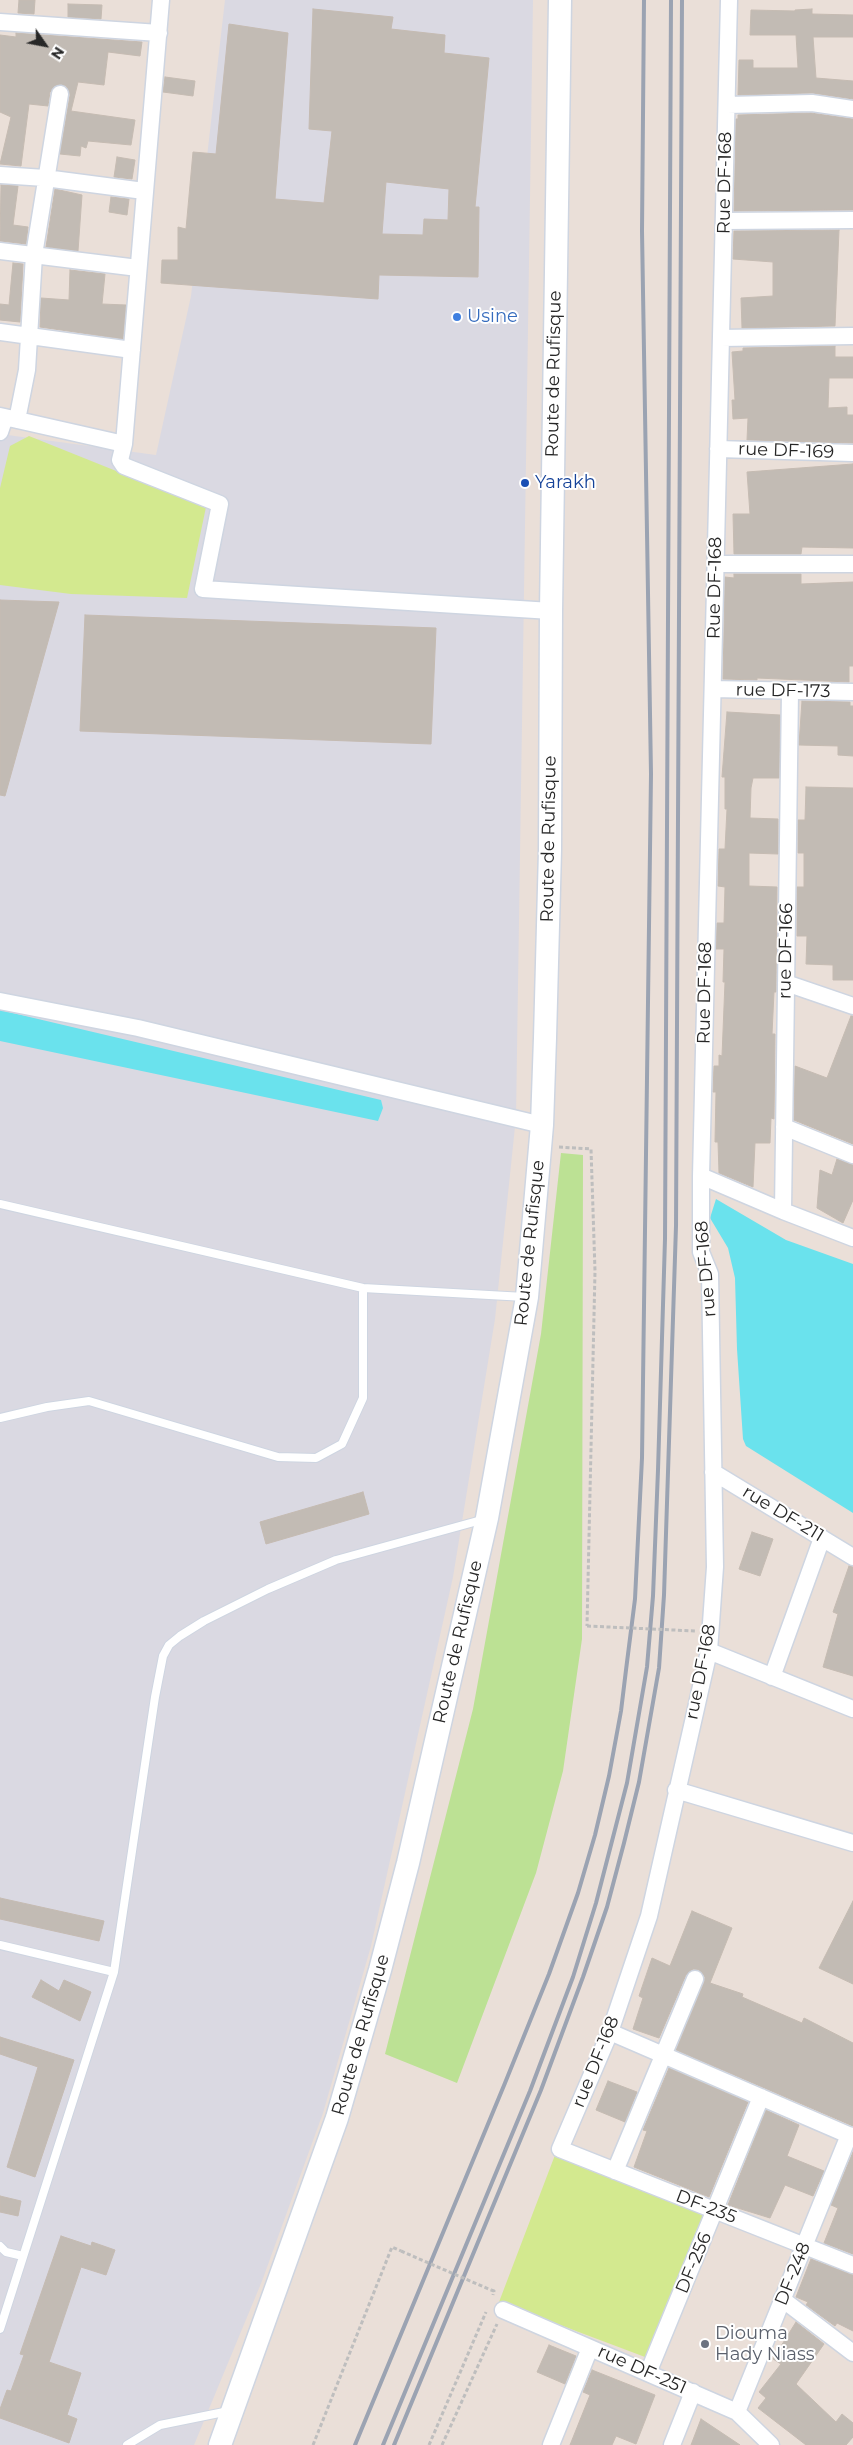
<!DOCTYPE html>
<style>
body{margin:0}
#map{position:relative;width:853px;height:2445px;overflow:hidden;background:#eadfd8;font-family:Montserrat,sans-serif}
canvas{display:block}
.north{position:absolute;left:20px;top:20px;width:50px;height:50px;-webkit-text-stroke:4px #fff;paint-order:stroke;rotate:123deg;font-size:14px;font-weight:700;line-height:20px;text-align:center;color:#272727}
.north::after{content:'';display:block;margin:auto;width:18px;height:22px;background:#272727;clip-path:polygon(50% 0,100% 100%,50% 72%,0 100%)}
</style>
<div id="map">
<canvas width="853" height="2445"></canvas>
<div class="north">N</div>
</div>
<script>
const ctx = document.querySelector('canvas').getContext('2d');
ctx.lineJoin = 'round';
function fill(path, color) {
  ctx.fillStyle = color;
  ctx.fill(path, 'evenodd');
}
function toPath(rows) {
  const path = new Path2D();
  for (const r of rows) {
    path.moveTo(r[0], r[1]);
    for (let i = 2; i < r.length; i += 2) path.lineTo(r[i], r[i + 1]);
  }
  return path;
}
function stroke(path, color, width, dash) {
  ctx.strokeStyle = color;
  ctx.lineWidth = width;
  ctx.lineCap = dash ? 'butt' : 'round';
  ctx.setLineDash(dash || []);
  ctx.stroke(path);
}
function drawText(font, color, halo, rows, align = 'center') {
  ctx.font = font + ' Montserrat,sans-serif';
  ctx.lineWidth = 4;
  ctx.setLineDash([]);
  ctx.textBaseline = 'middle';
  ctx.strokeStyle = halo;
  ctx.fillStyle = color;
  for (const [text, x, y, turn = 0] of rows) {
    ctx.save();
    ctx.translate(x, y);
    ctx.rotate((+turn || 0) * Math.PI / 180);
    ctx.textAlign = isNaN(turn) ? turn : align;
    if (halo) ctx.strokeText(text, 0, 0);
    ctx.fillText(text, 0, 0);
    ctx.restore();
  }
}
fill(toPath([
 [225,0,533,0,516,1117,495,1319,453,1577,371,1946,323,2113,262,2281,194,2445,0,2445,0,434,156,455,191,296]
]), '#dad9e2');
fill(toPath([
 [561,1153,583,1155,582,1639,563,1771,536,1873,457,2083,385,2054,473,1709,541,1334]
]), '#bce194');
fill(toPath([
 [29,436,206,507,187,598,71,594,0,585,0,488,10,446],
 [555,2155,709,2213,653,2360,499,2302]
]), '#d3e98f');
fill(toPath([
 [0,1010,381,1100,383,1108,378,1121,0,1041],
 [716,1199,786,1240,853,1264,853,1513,746,1446,743,1439,737,1349,735,1278,728,1248,710,1218]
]), '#6ae2ed');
const building = toPath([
 [19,0,35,0,34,14,18,13,19,0],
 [68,4,102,5,101,19,68,17,68,4],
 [313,9,393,17,391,29,445,35,444,53,489,58,475,207,479,207,478,277,379,275,378,299,161,283,162,260,178,260,178,227,186,229,193,152,216,154,229,24,288,33,275,199,324,203,332,131,309,129,313,9],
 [386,182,449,189,448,220,424,219,423,235,382,234,386,182],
 [812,9,812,14,853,15,853,37,813,37,816,78,853,81,853,99,812,93,738,95,739,60,753,60,753,68,798,68,796,35,750,35,751,10,795,11,795,10,812,9],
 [16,33,142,42,140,56,108,52,104,85,78,82,71,111,135,120,131,145,88,141,86,148,81,146,80,156,60,154,70,95,66,86,57,85,50,92,48,106,29,104,21,166,0,164,11,117,0,112,0,35,16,37,16,33],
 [165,77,195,81,193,96,163,92,165,77],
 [811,113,853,119,853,210,734,211,736,119,738,119,738,115,811,113],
 [117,157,135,160,132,179,114,177,117,157],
 [1,185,18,186,13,225,28,227,26,244,0,241,1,185],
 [55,189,82,195,78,251,46,247,55,189],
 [111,197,129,199,127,215,109,212,111,197],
 [839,230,835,326,742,328,741,298,773,296,773,262,733,259,734,231,839,230],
 [13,263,23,264,20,322,0,320,0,304,9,305,13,263],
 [70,270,105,274,102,304,126,305,123,339,40,327,41,298,69,300,70,270],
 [835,346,835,357,853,357,853,378,829,378,828,408,847,407,847,415,853,415,853,443,747,440,748,418,733,419,732,400,735,400,732,352,743,351,743,348,835,346],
 [853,464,853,548,802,547,801,554,734,554,733,514,750,514,747,472,853,464],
 [734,574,801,574,801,584,853,582,853,666,849,666,849,682,757,678,757,680,723,679,725,577,734,578,734,574],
 [0,600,59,602,5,796,0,795,0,600],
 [85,615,436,628,431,744,80,731,85,615],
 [802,701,850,702,850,706,853,706,853,756,838,755,838,746,799,745,802,701],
 [727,712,780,715,779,778,753,778,751,788,750,818,778,819,778,854,749,853,749,886,777,887,776,992,774,992,772,1034,775,1034,774,1119,771,1118,770,1143,755,1143,753,1187,719,1173,718,1142,715,1142,716,1092,713,1092,714,1066,719,1066,719,1055,722,1056,725,982,723,982,724,949,716,949,717,923,724,923,725,887,718,886,719,849,725,849,727,809,725,809,725,777,722,777,727,712],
 [806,787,853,788,853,980,833,980,833,965,806,964,807,936,797,936,797,887,804,887,804,853,798,853,798,820,805,820,806,787],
 [851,1016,853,1016,853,1144,794,1120,795,1066,827,1078,851,1016],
 [837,1159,853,1165,853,1200,843,1223,817,1208,820,1170,832,1175,837,1159],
 [363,1492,369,1514,266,1544,260,1522,363,1492],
 [752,1532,773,1539,760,1576,739,1569,752,1532],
 [849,1566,853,1567,853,1676,823,1667,838,1614,833,1612,849,1566],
 [0,1898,104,1921,99,1941,0,1919,0,1898],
 [853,1901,853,1984,819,1968,853,1901],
 [692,1911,732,1928,710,1983,743,1994,742,1997,802,2023,804,2018,853,2043,853,2126,676,2050,704,1982,705,1977,699,1970,693,1969,686,1975,659,2038,633,2029,643,1998,639,1996,652,1958,670,1966,692,1911],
 [41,1980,59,1991,64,1980,91,1992,80,2021,32,1997,41,1980],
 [0,2037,74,2060,35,2177,7,2167,38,2067,0,2054,0,2037],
 [669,2068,748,2102,709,2197,634,2167,647,2131,643,2130,669,2068],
 [608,2081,637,2092,625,2122,596,2110,608,2081],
 [766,2110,799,2125,787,2156,824,2171,813,2196,785,2185,770,2218,728,2205,766,2110],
 [853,2152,853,2254,824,2243,838,2208,831,2205,853,2152],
 [0,2196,21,2201,18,2216,0,2212,0,2196],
 [61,2236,91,2246,92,2242,115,2250,106,2275,81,2267,49,2362,81,2373,67,2415,77,2419,69,2443,0,2418,0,2409,7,2390,11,2391,24,2355,20,2354,61,2236],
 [811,2259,853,2275,853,2331,837,2323,835,2326,806,2305,808,2302,796,2297,811,2259],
 [796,2322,824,2344,796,2384,836,2422,842,2414,853,2423,853,2437,846,2445,806,2445,758,2408,766,2398,759,2392,781,2364,773,2359,796,2322],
 [549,2345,576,2356,565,2384,537,2372,549,2345],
 [592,2370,655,2395,636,2444,616,2436,612,2445,570,2445,590,2395,583,2392,592,2370],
 [701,2419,740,2445,691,2445,701,2419]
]);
fill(building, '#c2bbb4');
stroke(building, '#c5bbb2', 1);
const service = toPath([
 [0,1204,363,1288,525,1297],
 [0,1418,47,1407,89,1401,278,1457,316,1458,342,1444,363,1398,363,1288],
 [0,1945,114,1972],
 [0,2246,6,2252,23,2256],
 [0,2329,114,1972,155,1697,163,1656,169,1645,180,1636,204,1621,268,1589,336,1560,485,1519],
 [127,2445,160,2425,229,2411]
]);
const minor = toPath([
 [161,0,124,444,120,460,124,466,220,504,203,589,551,611],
 [729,0,701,1176,701,1252,710,1274,715,1567,709,1651,649,1916,610,2032,560,2149,853,2265],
 [0,22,159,33],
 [727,105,812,103,853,109],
 [0,175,45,178,144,191],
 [724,221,853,220],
 [0,251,138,268],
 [0,332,132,350],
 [721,338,853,336],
 [0,416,124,444],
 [17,420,27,370,34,255,60,94],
 [0,432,5,417],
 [718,449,853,453],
 [716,564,853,564],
 [713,689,853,692],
 [786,983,853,1006],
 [0,1001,138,1028,542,1125],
 [784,1127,853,1155],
 [701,1176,783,1211,853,1238],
 [783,1211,790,691],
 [713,1472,853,1557],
 [709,1651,853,1709],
 [772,1677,822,1538],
 [676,1790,853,1843],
 [610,2032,853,2137],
 [615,2171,695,1979],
 [782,2299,853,2353],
 [503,2310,737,2412,771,2445],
 [648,2373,761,2097],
 [737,2412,849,2135],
 [551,2445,590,2348],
 [672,2445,693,2392]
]);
const secondary = toPath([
 [220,2445,337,2118,380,1970,408,1863,487,1518,527,1297,542,1125,545,1038,550,850,551,611,560,0]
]);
stroke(service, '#ced5e1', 10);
stroke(minor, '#ced5e1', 19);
stroke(secondary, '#ced5e1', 25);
stroke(toPath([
 [559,1147,591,1149,595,1271,587,1626],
 [491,2290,494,2291,493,2295],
 [313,2445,392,2247,401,2251],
 [429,2445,486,2312],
 [442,2445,497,2324]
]), '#bebebe', 3, [4, 2.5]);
stroke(service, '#fff', 8);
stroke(minor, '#fff', 16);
stroke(secondary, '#fff', 22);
stroke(toPath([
 [355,2445,505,2083,549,1974,578,1893,595,1835,609,1776,621,1711,626,1670,635,1599,642,1458,651,774,642,231,644,0],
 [383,2445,530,2091,573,1977,596,1903,627,1783,647,1667,653,1596,658,1470,665,1239,671,0],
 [394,2445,541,2090,583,1977,607,1907,624,1843,639,1782,659,1668,664,1595,676,1226,682,0]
]), '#9ba3b2', 4);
stroke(toPath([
 [587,1626,695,1631],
 [401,2251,491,2290]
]), '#bebebe', 3, [4, 2.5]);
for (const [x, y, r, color] of [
 [457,317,5,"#3f7fe0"],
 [525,483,5,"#1a4fb4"],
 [705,2344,5,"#6b7280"]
]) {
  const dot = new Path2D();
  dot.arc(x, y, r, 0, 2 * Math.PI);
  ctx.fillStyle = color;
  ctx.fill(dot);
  stroke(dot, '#fff', 2);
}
drawText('18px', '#272727', '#fff', [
 ["Rue DF-168",725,183,-89],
 ["Route de Rufisque",554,374,-89],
 ["rue DF-169",786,451,2],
 ["Rue DF-168",715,588,-89],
 ["rue DF-173",783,691,1],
 ["Route de Rufisque",549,839,-89],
 ["rue DF-166",786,951,-89],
 ["Rue DF-168",705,993,-89],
 ["Route de Rufisque",530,1243,-84],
 ["rue DF-168",706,1269,-95],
 ["rue DF-211",783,1514,31],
 ["Route de Rufisque",458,1642,-77],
 ["rue DF-168",701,1672,-79],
 ["Route de Rufisque",361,2035,-74],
 ["rue DF-168",596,2062,-68],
 ["DF-235",706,2207,21],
 ["DF-256",694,2263,-67],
 ["DF-248",793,2274,-68],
 ["rue DF-251",642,2370,24]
]);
drawText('18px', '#366cbe', '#fff', [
 ["Usine",467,317]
], 'left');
drawText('18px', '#164399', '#fff', [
 ["Yarakh",535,483]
], 'left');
drawText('18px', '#5b616d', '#fff', [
 ["Diouma",715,2334],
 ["Hady Niass",715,2355]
], 'left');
</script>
